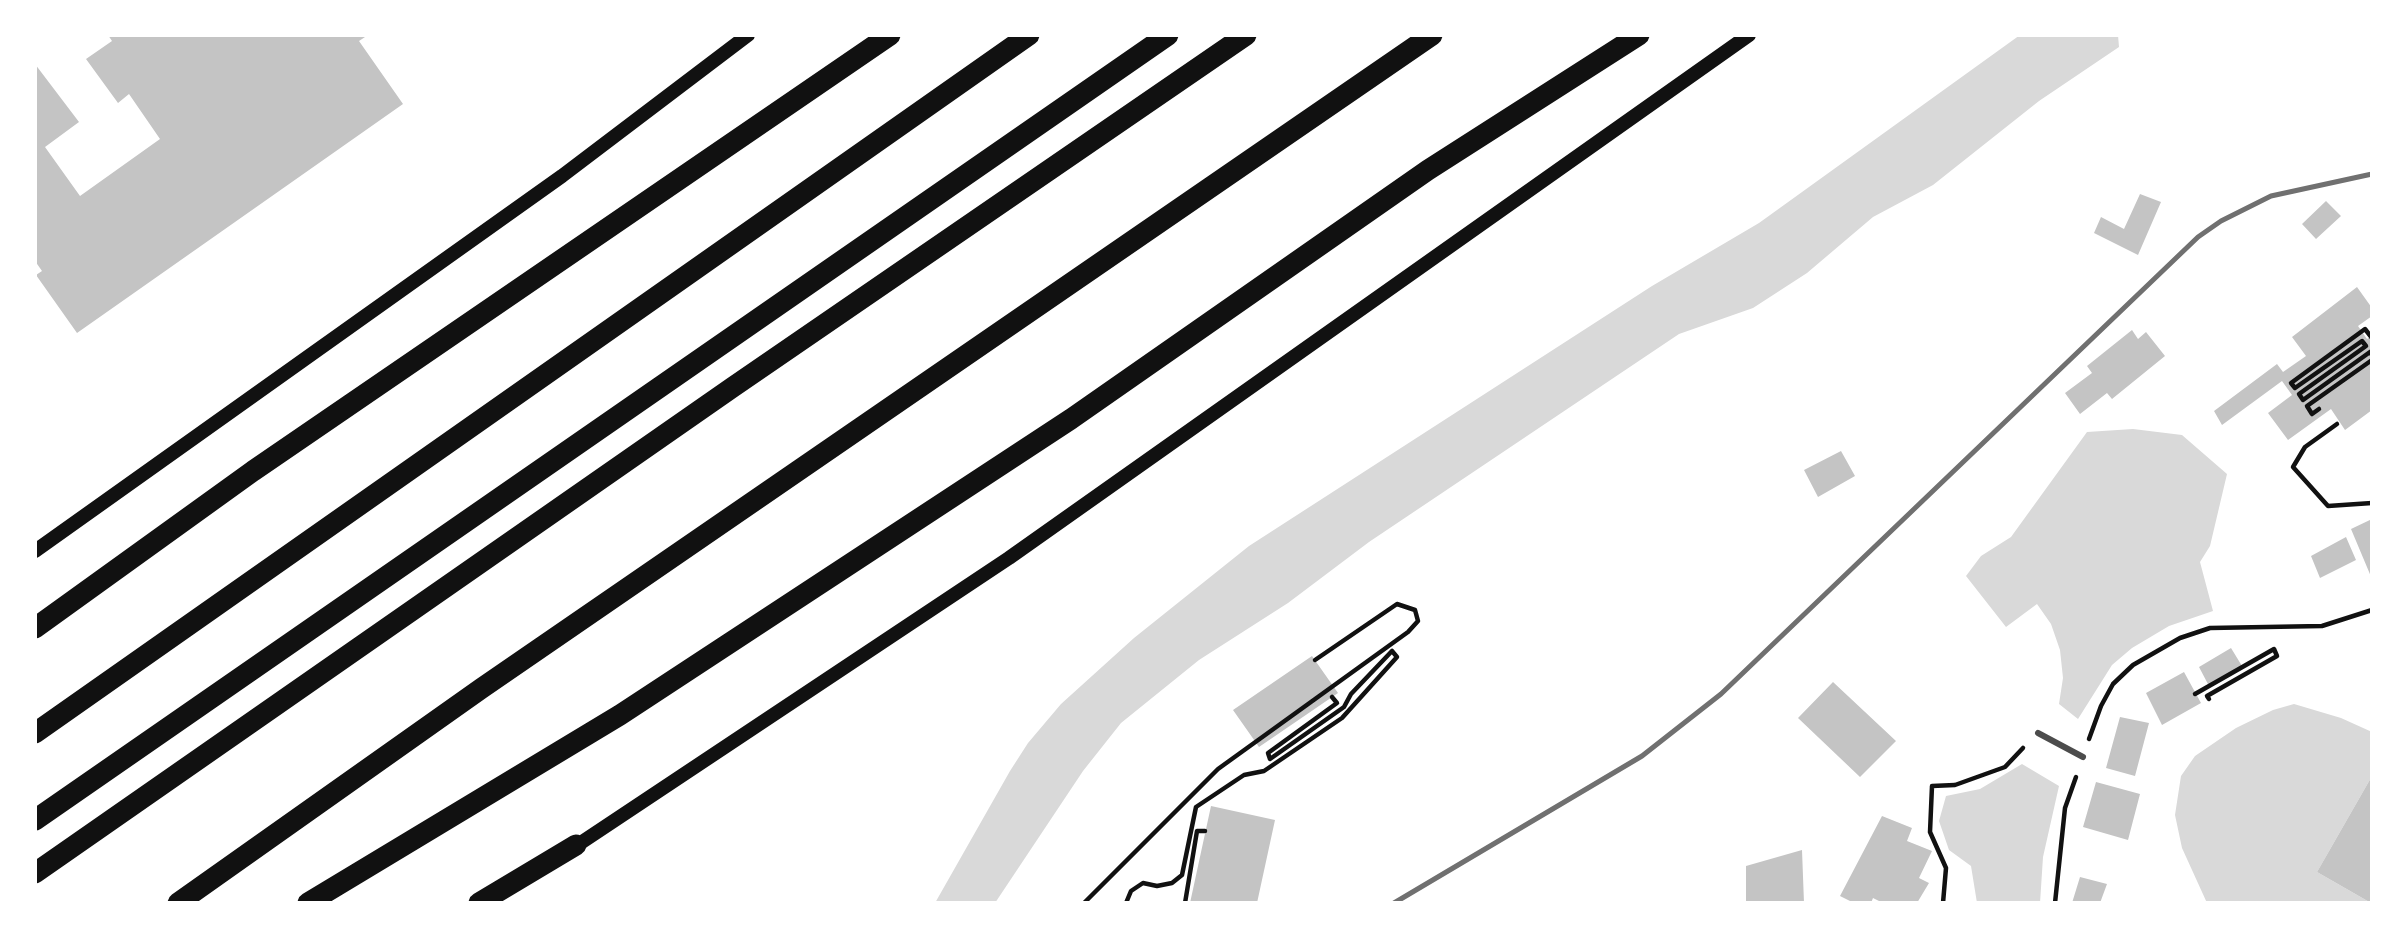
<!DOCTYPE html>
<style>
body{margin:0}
#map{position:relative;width:2407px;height:938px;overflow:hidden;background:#fff;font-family:"Open Sans",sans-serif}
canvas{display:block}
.frame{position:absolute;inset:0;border:37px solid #fff;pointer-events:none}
</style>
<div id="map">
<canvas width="2407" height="938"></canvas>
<div class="frame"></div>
</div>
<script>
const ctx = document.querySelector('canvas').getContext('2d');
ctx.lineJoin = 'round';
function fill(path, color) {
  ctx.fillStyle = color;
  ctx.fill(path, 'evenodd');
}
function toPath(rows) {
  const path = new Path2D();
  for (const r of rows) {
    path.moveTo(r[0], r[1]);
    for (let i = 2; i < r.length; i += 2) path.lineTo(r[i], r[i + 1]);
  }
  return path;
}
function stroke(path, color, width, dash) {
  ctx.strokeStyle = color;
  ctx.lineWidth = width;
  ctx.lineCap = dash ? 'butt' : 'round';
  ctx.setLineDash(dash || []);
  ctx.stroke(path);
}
fill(toPath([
 [2020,35,2118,35,2119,47,2039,101,1933,185,1873,217,1807,273,1753,308,1679,334,1369,542,1288,603,1199,660,1121,723,1083,771,995,903,935,903,1010,771,1028,743,1061,704,1134,638,1249,546,1652,286,1759,223],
 [2133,429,2182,435,2227,474,2210,546,2200,562,2213,611,2169,626,2132,648,2112,665,2078,719,2059,704,2063,678,2060,650,2051,624,2037,604,2006,627,1966,576,1981,556,2011,537,2087,432],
 [2294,704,2341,718,2372,732,2372,776,2317,872,2371,903,2207,903,2182,848,2175,815,2181,776,2195,756,2236,728,2273,710],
 [2022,764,2059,786,2043,857,2040,903,1977,903,1971,866,1949,850,1939,821,1946,796,1980,789]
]), '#d9d9d9');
fill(toPath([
 [108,35,368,35,359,41,403,104,77,333,36,275,42,271,35,261,35,64,79,122,45,147,80,196,160,139,129,94,118,103,86,59,112,41],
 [2140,194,2161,202,2138,255,2094,233,2101,217,2124,229],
 [2326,201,2341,216,2316,239,2302,224],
 [2357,287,2372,308,2372,316,2358,326,2367,339,2372,336,2372,410,2345,430,2331,409,2288,440,2268,413,2292,395,2282,381,2222,425,2214,411,2277,364,2283,372,2306,356,2292,337],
 [2132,330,2138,339,2146,332,2165,356,2112,399,2107,393,2080,414,2065,393,2092,373,2087,366],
 [1841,451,1855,476,1818,497,1804,470],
 [2372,519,2372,579,2351,529],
 [2346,537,2356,560,2320,578,2311,556],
 [2231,648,2242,666,2209,686,2199,667],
 [1312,656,1338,693,1259,747,1233,710],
 [2184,672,2201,703,2162,725,2146,693],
 [1833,682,1896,741,1860,777,1798,718],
 [2120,717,2149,723,2135,776,2106,768],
 [2372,776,2372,903,2371,903,2317,872],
 [2096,782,2140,794,2128,840,2083,827],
 [1211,806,1275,820,1257,903,1190,903],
 [1882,816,1912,828,1907,841,1932,851,1919,878,1929,883,1917,903,1883,903,1873,898,1871,903,1854,903,1840,896],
 [1802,850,1804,903,1746,903,1746,866],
 [2080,877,2107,884,2100,903,2072,903]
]), '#c4c4c4');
stroke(toPath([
 [2372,338,2365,329,2291,383,2295,388,2362,341,2366,346,2299,394,2303,400,2370,352,2372,355],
 [2319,409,2312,414,2307,406,2372,360],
 [2337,424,2305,447,2293,467,2328,506,2372,503],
 [2195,694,2274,649,2277,656,2207,696,2209,699],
 [2089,739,2101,706,2113,684,2133,665,2180,638,2210,628,2322,626,2372,610],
 [1084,903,1218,769,1408,632,1418,621,1415,610,1397,604,1315,660],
 [1126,903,1131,891,1143,883,1157,886,1172,883,1182,875,1196,807,1244,775,1264,771,1342,718,1397,657,1392,651,1351,694,1344,707,1270,759,1268,753,1337,703,1332,697],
 [1185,903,1197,831,1205,831],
 [1943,903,1946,868,1930,832,1932,786,1955,785,2005,767,2023,748],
 [2055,903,2065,808,2076,777]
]), '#111', 4.5);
stroke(toPath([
 [2038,733,2083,757]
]), '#4c4c4c', 6);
stroke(toPath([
 [35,551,562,176,748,35],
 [570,850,1009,558,1749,35]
]), '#111', 14);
stroke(toPath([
 [35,628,253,471,890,35],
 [35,733,1029,35],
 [35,820,1168,35],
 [35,873,733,387,1246,35],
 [178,903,482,688,1432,35],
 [308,903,620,715,1071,419,1428,170,1639,35],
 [479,903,576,845]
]), '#111', 21);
stroke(toPath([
 [1394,903,1642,756,1721,694,2198,237,2221,221,2271,196,2372,174]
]), '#707070', 5);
</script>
